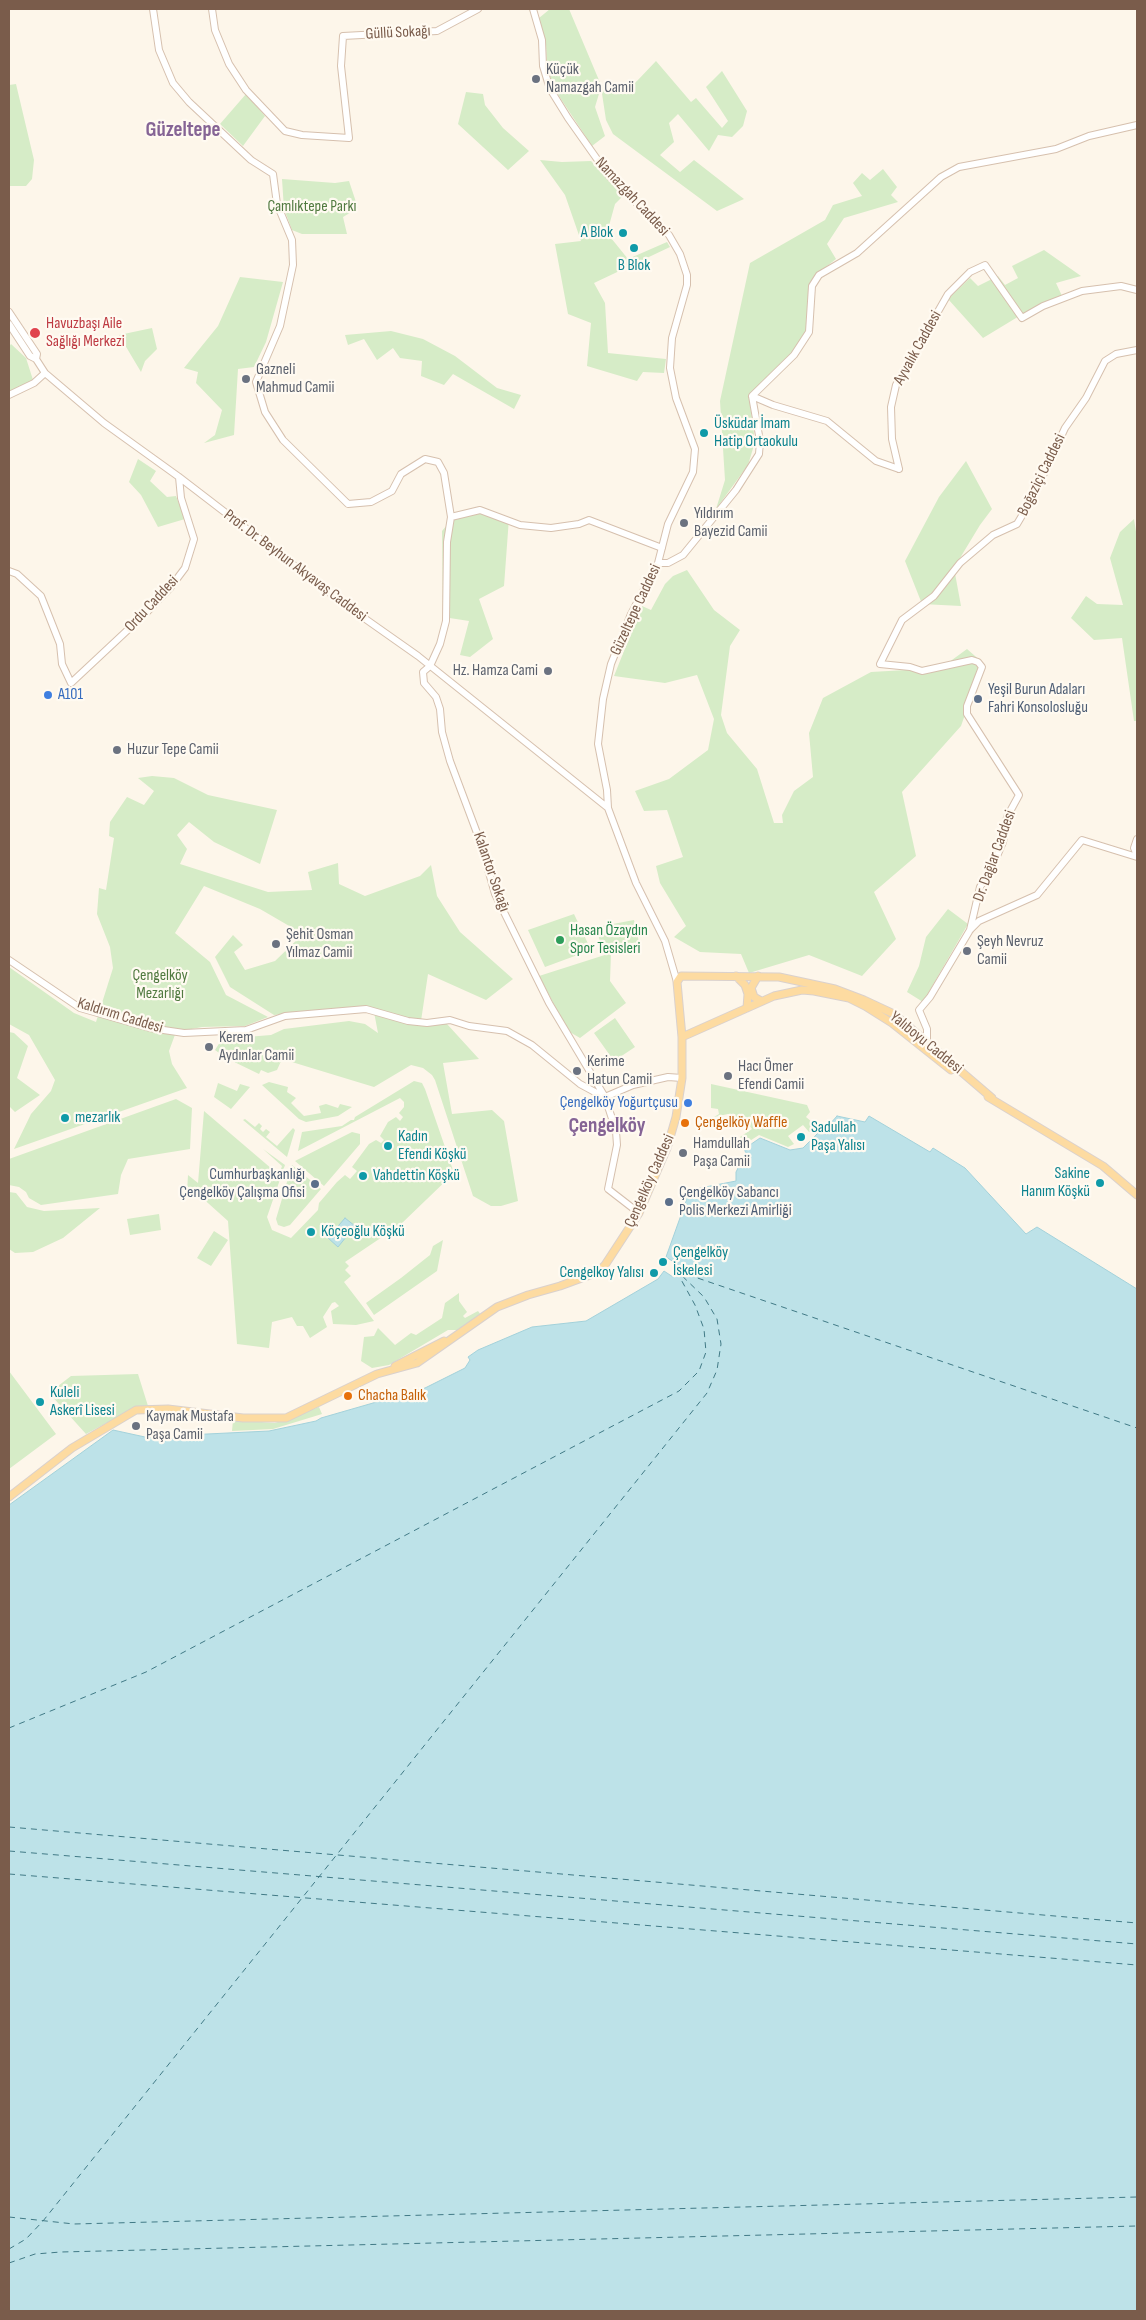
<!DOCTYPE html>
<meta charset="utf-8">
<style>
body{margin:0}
#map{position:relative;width:1146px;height:2320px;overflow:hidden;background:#fdf6ea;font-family:"Sofia Sans Condensed",sans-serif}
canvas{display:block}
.frame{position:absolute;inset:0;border:10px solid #7a5c4b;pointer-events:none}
</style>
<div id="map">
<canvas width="1146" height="2320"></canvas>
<div class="frame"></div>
</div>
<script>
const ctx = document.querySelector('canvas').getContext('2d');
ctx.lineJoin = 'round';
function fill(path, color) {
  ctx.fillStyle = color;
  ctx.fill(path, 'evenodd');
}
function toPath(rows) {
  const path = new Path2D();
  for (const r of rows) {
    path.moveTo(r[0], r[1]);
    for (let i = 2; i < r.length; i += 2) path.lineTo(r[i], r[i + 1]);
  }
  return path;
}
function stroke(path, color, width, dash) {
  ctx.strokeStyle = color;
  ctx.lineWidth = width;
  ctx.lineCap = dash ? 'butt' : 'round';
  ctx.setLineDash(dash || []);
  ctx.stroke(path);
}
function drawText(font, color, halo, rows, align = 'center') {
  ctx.font = font + ' "Sofia Sans Condensed",sans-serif';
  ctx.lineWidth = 4.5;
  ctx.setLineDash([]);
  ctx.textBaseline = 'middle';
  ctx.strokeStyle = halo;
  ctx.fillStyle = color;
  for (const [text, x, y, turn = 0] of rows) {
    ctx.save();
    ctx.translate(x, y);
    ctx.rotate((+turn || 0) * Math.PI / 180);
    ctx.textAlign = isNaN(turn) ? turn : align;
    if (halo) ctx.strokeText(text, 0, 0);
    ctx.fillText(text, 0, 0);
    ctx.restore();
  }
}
fill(toPath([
 [550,9,569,9,601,85,623,91,637,81,656,61,691,102,696,98,722,128,728,121,706,87,722,71,747,111,743,126,732,137,718,135,709,151,678,114,669,123,674,142,660,155,680,172,694,160,744,199,717,211,613,134,606,120,601,87,595,107,605,136,592,146,553,87,547,65,546,44,539,18],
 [16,84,34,160,32,179,26,186,9,186,9,85],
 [466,92,483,94,485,105,503,128,529,151,508,170,458,124],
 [246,94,265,116,243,146,220,124],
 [540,160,562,162,591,161,623,196,615,204,607,233,628,259,667,242,670,247,594,283,605,303,608,353,666,359,664,373,643,372,637,381,587,366,591,323,568,314,555,244,581,241,565,195],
 [883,169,897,187,891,195,898,202,844,218,827,244,836,259,817,274,810,283,806,330,792,354,749,395,755,442,748,465,716,509,725,480,720,401,750,263,825,220,833,205,862,196,853,183,862,173,870,180],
 [282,179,335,183,349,181,358,208,343,217,347,234,302,234,292,230,284,209],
 [1044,250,1081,276,1056,283,1062,296,1016,318,983,338,948,299,970,278,978,286,998,276,1005,285,1018,278,1012,266],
 [240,277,283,282,266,342,254,367,238,369,234,435,204,443,215,435,222,410,196,383,198,372,184,368,218,326],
 [152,328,157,349,145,361,141,372,119,335],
 [391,331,423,339,455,356,497,388,521,395,514,409,453,374,444,385,421,376,422,361,400,358,393,348,377,360,364,339,348,345,345,335],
 [11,344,26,358,33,380,9,392,9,347],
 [138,459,156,471,150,481,167,497,176,496,185,519,158,527,141,495,129,482],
 [966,461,992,509,980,525,954,568,961,606,922,604,905,561,939,497],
 [481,507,509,518,504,586,479,599,493,639,470,657,460,655,469,621,443,617,442,531,456,514],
 [1134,519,1137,538,1137,721,1134,721,1122,638,1094,640,1071,618,1086,596,1097,604,1123,605,1110,558,1120,532],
 [687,570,714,610,740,630,730,646,721,715,727,733,757,769,774,823,783,823,782,815,794,791,813,777,809,733,823,698,871,672,941,668,967,649,983,663,961,726,902,792,916,856,874,892,896,939,862,976,809,955,749,973,741,954,700,952,674,937,686,926,660,883,656,866,683,857,667,810,644,811,635,791,669,779,708,750,714,719,697,675,665,683,614,676,642,606,651,610,665,584,673,576],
 [152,776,174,778,208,795,277,810,260,864,214,842,189,822,177,835,187,849,180,864,268,892,312,890,308,872,338,863,339,884,365,896,420,876,431,865,437,896,460,932,513,979,486,1000,428,974,421,1021,447,1024,479,1059,443,1063,452,1114,492,1110,504,1121,518,1201,501,1206,491,1206,473,1196,435,1080,432,1075,423,1068,411,1065,374,1087,282,1059,277,1070,268,1073,261,1070,259,1074,226,1058,215,1050,222,1039,271,1035,284,1029,349,1021,365,1024,378,1033,374,1012,359,1007,274,1015,230,987,215,957,233,935,243,945,234,952,245,970,275,961,303,934,260,909,204,886,175,933,210,962,226,995,268,1017,245,1026,202,1027,176,1032,169,1051,172,1064,187,1088,14,1149,31,1114,51,1091,55,1080,29,1035,9,1024,9,967,74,1013,96,1022,113,968,110,947,97,914,99,888,106,890,114,838,109,836,110,822,127,797,144,805,154,791,138,778],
 [948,909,968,924,923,1002,907,992,919,966,926,937],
 [574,914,591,950,545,967,528,930],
 [634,920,639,942,601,949,597,927],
 [611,953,610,981,626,1003,580,1038,568,1031,539,976],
 [615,1018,635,1047,614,1061,594,1033],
 [9,1032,14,1033,28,1046,17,1078,40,1095,15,1112,9,1106],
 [414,1081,422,1083,425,1089,454,1173,400,1225,345,1262,349,1266,345,1270,351,1276,344,1282,374,1321,356,1325,333,1324,331,1311,339,1306,335,1302,332,1303,323,1317,327,1327,310,1338,303,1326,297,1326,292,1317,272,1322,269,1348,237,1344,228,1221,199,1195,187,1193,188,1175,198,1183,204,1111,279,1175,282,1166,263,1149,285,1165,267,1217,272,1230,291,1238,318,1210,319,1203,337,1182,345,1175,350,1179,357,1171,352,1167,369,1144,376,1140,381,1143,384,1140,380,1136,388,1122,396,1117,400,1121,403,1117,399,1113,404,1107,404,1102,400,1098,298,1151,302,1132,342,1126,351,1120,354,1120,355,1117],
 [269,1082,288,1087,287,1092,296,1098,291,1103,304,1116,321,1113,319,1106,326,1104,338,1108,340,1104,352,1107,338,1116,306,1122,299,1119,262,1085],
 [218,1083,237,1091,240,1084,250,1087,231,1109,214,1097],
 [711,1084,807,1105,810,1112,806,1117,818,1127,809,1132,803,1125,788,1136,794,1144,788,1147,759,1135,745,1144,740,1137,752,1129,744,1118,733,1124,728,1114,714,1117,719,1114,718,1109,711,1108],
 [176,1099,192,1108,190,1149,128,1159,121,1175,118,1194,41,1205,29,1198,26,1192,19,1187,9,1185,9,1159],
 [245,1119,255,1127,259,1123,262,1126,260,1129,263,1132,266,1129,270,1132,266,1137,277,1146,293,1128,295,1130,287,1157,243,1120],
 [352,1132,360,1134,360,1144,324,1186,295,1161],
 [292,1165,321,1189,290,1225,284,1227,278,1225,276,1219],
 [9,1192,16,1193,27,1207,44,1211,100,1208,63,1238,33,1252,15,1253,9,1249],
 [159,1214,161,1230,130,1235,127,1219],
 [214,1231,228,1240,211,1266,197,1258],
 [443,1240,437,1271,374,1315,366,1303,401,1278,430,1255,433,1246],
 [459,1293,459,1301,467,1312,463,1316,465,1318,478,1311,481,1315,460,1330,448,1330,389,1365,372,1368,361,1361,364,1337,374,1336,378,1328,395,1345,411,1333,416,1335,442,1318,445,1303],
 [9,1371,56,1434,9,1469],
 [138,1374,148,1406,136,1407,86,1434,49,1393,71,1376],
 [319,1407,322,1414,273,1429,232,1431,233,1420,275,1423]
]), '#d6ecc7');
const water = toPath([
 [837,1116,865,1122,869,1116,930,1152,933,1148,965,1168,1026,1234,1037,1227,1137,1289,1137,2311,9,2311,9,1505,113,1430,145,1437,269,1431,316,1421,321,1418,425,1388,465,1368,470,1360,468,1357,478,1350,532,1327,586,1321,658,1279,664,1271,673,1277,680,1266,666,1257,690,1190,736,1181,736,1172,746,1153,744,1149,760,1138,790,1150,803,1148,819,1132,822,1133,837,1116],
 [345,1218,355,1226,338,1247,328,1238,345,1218]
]);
fill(water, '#bde2e8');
stroke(water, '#a3d1da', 1);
stroke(toPath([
 [677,1271,1137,1428],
 [9,1728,146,1672,679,1391,699,1371,706,1352,704,1329,695,1305,678,1274],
 [9,1827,1137,1923],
 [9,1851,1137,1944],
 [9,1874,1137,1965],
 [9,2217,74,2224,1137,2197],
 [9,2249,26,2239,43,2221,707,1393,717,1370,721,1344,717,1319,704,1297,677,1271],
 [9,2263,35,2254,61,2252,1137,2226]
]), '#417a86', 1, [6, 5]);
const secondary = toPath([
 [153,9,159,50,173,83,189,102,251,160,273,174,277,204,292,240,293,265,280,326,256,382,265,412,283,440,348,504,371,502,392,491,401,474,425,459,438,462,444,473,451,517,447,542,446,621,440,644,430,666,423,672,424,683,436,697,440,709,442,732,450,761,480,841,495,894,549,1003,605,1097,616,1131,617,1145,608,1189,639,1213],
 [212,9,215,30,229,64,246,90,285,131,302,135,349,138,341,66,343,36,437,31,478,9],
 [533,9,542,40,543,66,550,89,568,118,609,176,669,235,680,254,687,275,687,285,672,338,670,368,676,398,695,449,693,472,668,524,658,563,631,614,611,664,603,699,598,744,607,790,608,808,636,883,665,941,677,982],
 [9,312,37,354,36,359],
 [9,324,30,356,36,359,45,373,104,423,179,477,347,606,418,656,608,808],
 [9,395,34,383,45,373],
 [752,396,773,405,827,421,876,461,899,469],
 [899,469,892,439,891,407,896,385,948,294,970,272,985,265,1022,318,1043,306,1082,291,1121,286,1137,290],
 [451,517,480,510,520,525,551,528,579,524,589,520,662,548],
 [658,563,668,563,683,555,736,490,759,454,760,441,752,396,794,355,809,332,812,286,819,275,857,253,941,177,959,167,1056,149,1089,136,1137,125],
 [9,571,17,574,41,596,60,644,62,664,71,683,148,611,170,588,185,568,194,539,181,498,179,477],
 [1137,839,1134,848,1137,855],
 [970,930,980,887,992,868,1003,842,1007,817,1019,795,967,714,967,706,982,667,978,662,972,660,922,671,910,667,880,664,902,620,934,596,960,563,993,535,1017,524,1033,497,1065,428,1086,398,1105,361,1116,354,1137,350],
 [9,960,80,1008,150,1028,184,1033,246,1030,285,1016,366,1009,408,1021,427,1023,450,1020,469,1026,507,1031,532,1045,580,1084,604,1097],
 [927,1040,927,1029,919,1010,930,997,970,930,979,921,1037,895,1082,840,1137,857],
 [605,1097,633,1085,668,1077,682,1078]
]);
const primary = toPath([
 [736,976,745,985,748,994,747,1008],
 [758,976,751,988,754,997,761,1001],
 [682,1037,774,996,802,990,814,991,849,998,865,1006,892,1023,951,1070],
 [988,1097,1103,1166,1137,1195],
 [395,1366,444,1341],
 [9,1497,72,1448,136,1410,168,1409,243,1418,286,1418,377,1374,417,1363,497,1307,528,1295,560,1286,598,1272,605,1265,639,1213,667,1148,676,1117,682,1078,682,1037,677,982,681,976,779,977,835,989,864,1000,894,1014,992,1098]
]);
stroke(secondary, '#d6c0ae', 8);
stroke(primary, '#dad1cd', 9);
stroke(secondary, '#fff', 6);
stroke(primary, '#fddba1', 7);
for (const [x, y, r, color] of [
 [536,79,5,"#6b7280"],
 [623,233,5,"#0f9aa8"],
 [634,248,5,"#0f9aa8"],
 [35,333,6,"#e0444e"],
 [246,379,5,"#6b7280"],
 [704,433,5,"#0f9aa8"],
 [684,523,5,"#6b7280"],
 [548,671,5,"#6b7280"],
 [48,695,5,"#3f7fe0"],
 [978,699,5,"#5c6f8a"],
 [117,750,5,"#6b7280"],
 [560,940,5,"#2e9e5b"],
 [276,944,5,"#6b7280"],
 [967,951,5,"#6b7280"],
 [209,1047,5,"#6b7280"],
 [577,1071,5,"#6b7280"],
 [728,1076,5,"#6b7280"],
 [688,1103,5,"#3f7fe0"],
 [65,1118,5,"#0f9aa8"],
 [685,1123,5,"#e8710a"],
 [801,1137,5,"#0f9aa8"],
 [388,1146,5,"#0f9aa8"],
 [683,1153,5,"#6b7280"],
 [363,1176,5,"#0f9aa8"],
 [1100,1183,5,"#0f9aa8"],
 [315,1184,5,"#5c6f8a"],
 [669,1202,5,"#5c6f8a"],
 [311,1232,5,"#0f9aa8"],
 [663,1262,5,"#0f9aa8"],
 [654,1273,5,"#0f9aa8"],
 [348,1396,5,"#e8710a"],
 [40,1402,5,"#0f9aa8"],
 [136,1426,5,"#6b7280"]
]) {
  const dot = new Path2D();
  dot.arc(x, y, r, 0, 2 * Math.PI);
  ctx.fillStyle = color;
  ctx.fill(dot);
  stroke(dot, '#fffaf1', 2);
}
drawText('16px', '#7a5c4b', '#fffaf1', [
 ["Güllü Sokağı",398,33,-3],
 ["Namazgah Caddesi",632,197,47],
 ["Ayvalık Caddesi",918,348,-61],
 ["Boğaziçi Caddesi",1042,475,-64],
 ["Prof. Dr. Beyhun Akyavaş Caddesi",295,566,37],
 ["Ordu Caddesi",152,604,-47],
 ["Güzeltepe Caddesi",636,610,-65],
 ["Dr. Dağlar Caddesi",995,856,-70],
 ["Kalantor Sokağı",491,872,71],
 ["Kaldırım Caddesi",120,1016,17],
 ["Yalıboyu Caddesi",926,1043,39],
 ["Çengelköy Caddesi",650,1181,-66]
]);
drawText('16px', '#5b616d', '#fffaf1', [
 ["Küçük",546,70],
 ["Namazgah Camii",546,88],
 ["Gazneli",256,370],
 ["Mahmud Camii",256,388],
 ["Yıldırım",694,514],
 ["Bayezid Camii",694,532],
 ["Hz. Hamza Cami",538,671,"right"],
 ["Huzur Tepe Camii",127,750],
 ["Şehit Osman",286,935],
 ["Yılmaz Camii",286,953],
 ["Şeyh Nevruz",977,942],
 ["Camii",977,960],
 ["Kerem",219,1038],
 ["Aydınlar Camii",219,1056],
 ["Kerime",587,1062],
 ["Hatun Camii",587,1080],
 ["Hacı Ömer",738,1067],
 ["Efendi Camii",738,1085],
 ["Hamdullah",693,1144],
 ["Paşa Camii",693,1162],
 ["Kaymak Mustafa",146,1417],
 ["Paşa Camii",146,1435]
], 'left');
drawText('16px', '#517a40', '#fffaf1', [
 ["Çamlıktepe Parkı",312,207],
 ["Çengelköy",160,976],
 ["Mezarlığı",160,994]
]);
drawText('16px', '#0d838f', '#fffaf1', [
 ["A Blok",613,233,"right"],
 ["B Blok",634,266,"center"],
 ["Üsküdar İmam",714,424],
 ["Hatip Ortaokulu",714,442],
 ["mezarlık",75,1118],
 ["Sadullah",811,1128],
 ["Paşa Yalısı",811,1146],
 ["Kadın",398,1137],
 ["Efendi Köşkü",398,1155],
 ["Sakine",1090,1174,"right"],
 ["Hanım Köşkü",1090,1192,"right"],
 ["Vahdettin Köşkü",373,1176],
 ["Köçeoğlu Köşkü",321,1232],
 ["Çengelköy",673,1253],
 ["İskelesi",673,1271],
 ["Cengelkoy Yalısı",644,1273,"right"],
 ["Kuleli",50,1393],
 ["Askerî Lisesi",50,1411]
], 'left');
drawText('16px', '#be3a42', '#fffaf1', [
 ["Havuzbaşı Aile",46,324],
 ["Sağlığı Merkezi",46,342]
], 'left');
drawText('16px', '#4e5e75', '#fffaf1', [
 ["Yeşil Burun Adaları",988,690],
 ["Fahri Konsolosluğu",988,708],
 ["Cumhurbaşkanlığı",305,1175,"right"],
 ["Çengelköy Çalışma Ofisi",305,1193,"right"],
 ["Çengelköy Sabancı",679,1193],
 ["Polis Merkezi Amirliği",679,1211]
], 'left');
drawText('16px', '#366cbe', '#fffaf1', [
 ["A101",58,695],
 ["Çengelköy Yoğurtçusu",678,1103,"right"]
], 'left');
drawText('16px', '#27864d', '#fffaf1', [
 ["Hasan Özaydın",570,931],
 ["Spor Tesisleri",570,949]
], 'left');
drawText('16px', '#c56008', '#fffaf1', [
 ["Çengelköy Waffle",695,1123],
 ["Chacha Balık",358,1396]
], 'left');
drawText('bold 21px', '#856495', '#fffaf1', [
 ["Güzeltepe",183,131],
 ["Çengelköy",607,1127]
]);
</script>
